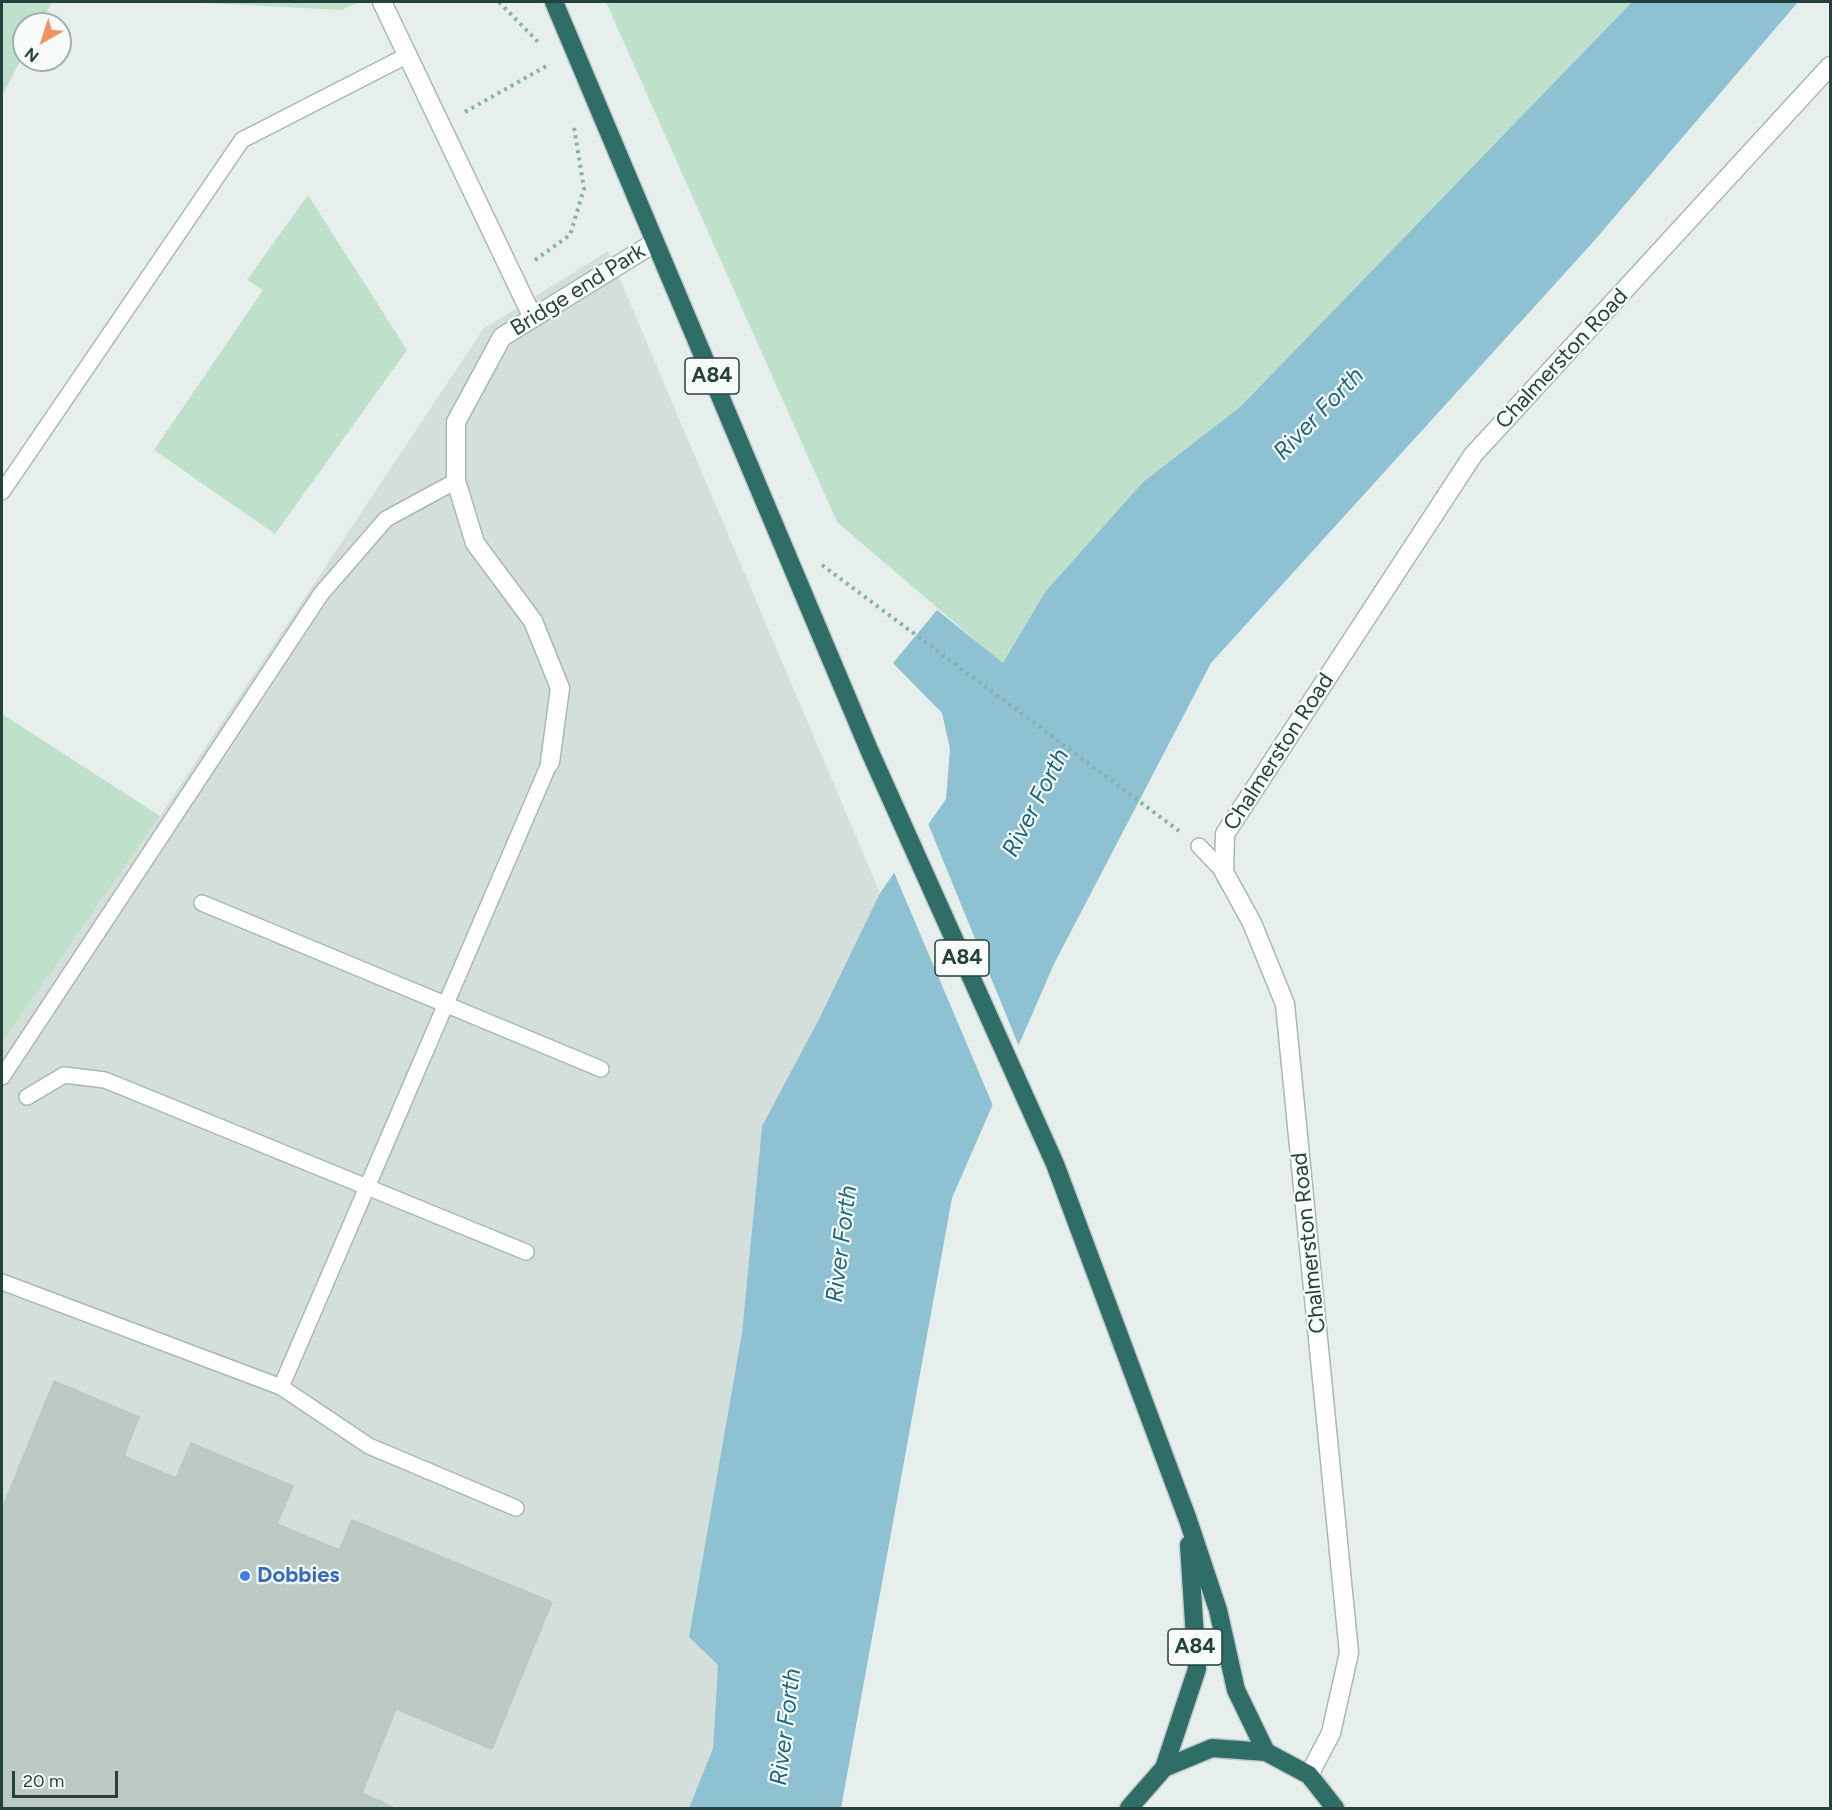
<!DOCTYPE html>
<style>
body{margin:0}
#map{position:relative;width:1832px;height:1810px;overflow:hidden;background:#e6efec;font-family:Figtree,sans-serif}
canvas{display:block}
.frame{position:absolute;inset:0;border:3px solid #24423d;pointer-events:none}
.north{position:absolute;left:12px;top:12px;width:60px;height:60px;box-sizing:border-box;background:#f7fbf9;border:2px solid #a3b1ae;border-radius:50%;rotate:219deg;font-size:16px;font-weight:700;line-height:24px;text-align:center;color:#24423d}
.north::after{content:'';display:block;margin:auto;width:21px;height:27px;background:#f39260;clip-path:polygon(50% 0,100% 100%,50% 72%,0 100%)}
.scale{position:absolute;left:12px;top:1771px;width:106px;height:27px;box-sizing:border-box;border:3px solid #24423d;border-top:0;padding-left:8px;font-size:18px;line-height:21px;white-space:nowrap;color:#24423d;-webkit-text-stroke:4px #f7fbf9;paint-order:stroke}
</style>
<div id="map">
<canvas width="1832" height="1810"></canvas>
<div class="frame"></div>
<div class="north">N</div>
<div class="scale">20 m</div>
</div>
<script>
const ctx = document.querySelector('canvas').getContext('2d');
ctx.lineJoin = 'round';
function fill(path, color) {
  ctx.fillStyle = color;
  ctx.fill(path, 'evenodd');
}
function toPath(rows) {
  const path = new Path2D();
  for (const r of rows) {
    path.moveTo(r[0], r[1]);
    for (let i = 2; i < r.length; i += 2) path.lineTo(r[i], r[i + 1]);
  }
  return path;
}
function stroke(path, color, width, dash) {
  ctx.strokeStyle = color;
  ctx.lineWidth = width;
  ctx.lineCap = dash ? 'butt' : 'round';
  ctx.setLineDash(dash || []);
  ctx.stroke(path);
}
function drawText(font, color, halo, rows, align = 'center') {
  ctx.font = font + ' Figtree,sans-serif';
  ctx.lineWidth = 4.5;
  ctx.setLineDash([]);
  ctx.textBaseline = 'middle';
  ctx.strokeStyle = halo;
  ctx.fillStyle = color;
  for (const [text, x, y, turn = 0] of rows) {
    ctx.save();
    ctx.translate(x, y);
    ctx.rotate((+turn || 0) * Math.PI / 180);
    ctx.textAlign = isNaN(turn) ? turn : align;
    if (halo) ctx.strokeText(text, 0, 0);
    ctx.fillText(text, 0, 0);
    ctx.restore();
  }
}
fill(toPath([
 [608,251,880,893,818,1021,762,1126,742,1333,713,1748,689,1808,2,1808,2,1043,160,816,483,329]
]), '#d4dfdb');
fill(toPath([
 [2,2,52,2,40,24,24,24,24,54,2,96],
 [186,2,359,2,342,10],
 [606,2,1632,2,1240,407,1143,482,1045,592,1003,664,837,522],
 [308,195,407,350,275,534,154,450,263,290,247,280],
 [2,714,160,816,2,1043]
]), '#bfe0cb');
fill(toPath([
 [1632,2,1798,2,1594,241,1211,663,1054,964,952,1198,841,1808,689,1808,713,1748,718,1665,689,1637,742,1333,762,1126,818,1021,880,893,946,799,950,749,942,713,893,663,937,610,1003,663,1045,592,1143,482,1240,407]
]), '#8ec2d3');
fill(toPath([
 [927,821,1020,1049,994,1108,893,870]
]), '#e6efec');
const building = toPath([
 [54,1381,139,1417,124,1456,176,1478,191,1443,293,1486,277,1524,339,1550,352,1520,552,1602,492,1749,396,1709,362,1793,394,1808,2,1808,2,1509,54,1381]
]);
fill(building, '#bbcac5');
stroke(building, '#b8c9c3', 1.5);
const lane = toPath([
 [2,492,242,140,406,56],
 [1199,846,1224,872],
 [202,903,601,1069],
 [2,1077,321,594,386,519,456,481],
 [27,1097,64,1075,105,1080,526,1252],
 [2,1282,281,1387,550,762],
 [281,1387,369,1446,516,1508]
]);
const street = toPath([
 [382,2,533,318],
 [550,762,560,688,533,621,475,543,456,481,456,422,502,337,654,243],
 [1309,1775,1331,1733,1349,1653,1285,1004,1252,923,1224,872,1225,834,1473,455,1830,66]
]);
const highway = toPath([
 [554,2,870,752,1055,1164,1188,1520,1218,1610,1236,1690,1266,1752],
 [1164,1768,1197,1669,1189,1545],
 [1129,1808,1164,1768,1212,1748,1266,1752,1309,1775,1335,1808]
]);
stroke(lane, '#a8b8b4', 18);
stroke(street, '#a8b8b4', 21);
stroke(highway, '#c2cac9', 21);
stroke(toPath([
 [499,2,540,44],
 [465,112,550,64],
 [535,260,570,235,584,189,574,127],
 [822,565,1179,831]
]), '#86b3a9', 4, [3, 4.5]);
stroke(lane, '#fff', 15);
stroke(street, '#fff', 18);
stroke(highway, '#2f6e67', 18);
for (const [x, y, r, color] of [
 [245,1576,6,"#3f7fe0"]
]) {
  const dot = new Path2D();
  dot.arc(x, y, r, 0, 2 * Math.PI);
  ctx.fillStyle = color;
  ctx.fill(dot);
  stroke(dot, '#f7fbf9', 2);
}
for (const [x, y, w] of [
 [712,376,54],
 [962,958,54],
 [1195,1647,54]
]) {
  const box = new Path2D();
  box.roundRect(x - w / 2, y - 18, w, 36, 4.5);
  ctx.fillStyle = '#f7fbf9';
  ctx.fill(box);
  stroke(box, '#24423d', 1.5);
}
drawText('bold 21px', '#24423d', null, [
 ["A84",712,376],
 ["A84",962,958],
 ["A84",1195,1647]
]);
drawText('22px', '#24423d', '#f7fbf9', [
 ["Bridge end Park",578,290,-32],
 ["Chalmerston Road",1562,359,-47],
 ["Chalmerston Road",1279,752,-57],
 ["Chalmerston Road",1309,1243,-96]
]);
drawText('bold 22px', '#366cbe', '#f7fbf9', [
 ["Dobbies",257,1576]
], 'left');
drawText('italic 24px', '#1d667f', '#f7fbf9', [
 ["River Forth",1319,414,-46],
 ["River Forth",1036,803,-63],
 ["River Forth",842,1244,-83],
 ["River Forth",786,1727,-83]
]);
</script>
